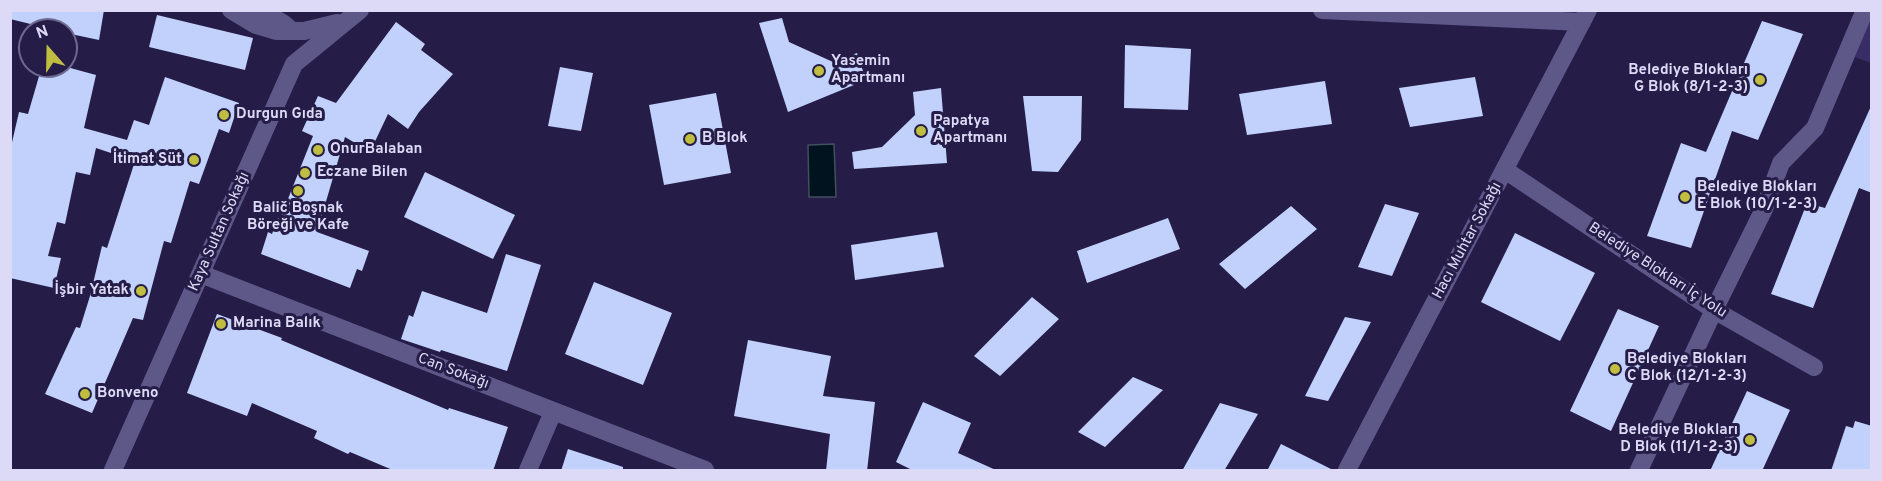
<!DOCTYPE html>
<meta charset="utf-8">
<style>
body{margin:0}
#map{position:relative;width:1882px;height:481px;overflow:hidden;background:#251d48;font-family:Overpass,sans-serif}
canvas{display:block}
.frame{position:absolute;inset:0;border:12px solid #dcdaf7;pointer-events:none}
.north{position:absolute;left:18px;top:18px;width:60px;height:60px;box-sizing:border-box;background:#251d48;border:2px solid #6e698e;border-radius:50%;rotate:340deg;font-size:16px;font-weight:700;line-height:24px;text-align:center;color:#dcdaf7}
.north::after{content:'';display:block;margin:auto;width:21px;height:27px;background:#bfbe41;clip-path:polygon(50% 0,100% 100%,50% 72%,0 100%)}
</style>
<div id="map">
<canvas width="1882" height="481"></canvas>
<div class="frame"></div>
<div class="north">N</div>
</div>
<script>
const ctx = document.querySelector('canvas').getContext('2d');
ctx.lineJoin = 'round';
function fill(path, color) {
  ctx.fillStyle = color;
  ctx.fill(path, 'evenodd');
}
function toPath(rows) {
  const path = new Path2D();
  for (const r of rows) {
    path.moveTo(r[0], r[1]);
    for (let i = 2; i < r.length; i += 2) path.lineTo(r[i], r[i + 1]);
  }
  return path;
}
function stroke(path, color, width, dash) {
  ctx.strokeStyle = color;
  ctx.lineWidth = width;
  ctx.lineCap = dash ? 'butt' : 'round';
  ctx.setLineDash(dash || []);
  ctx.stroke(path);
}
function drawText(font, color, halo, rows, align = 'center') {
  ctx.font = font + ' Overpass,sans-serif';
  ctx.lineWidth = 6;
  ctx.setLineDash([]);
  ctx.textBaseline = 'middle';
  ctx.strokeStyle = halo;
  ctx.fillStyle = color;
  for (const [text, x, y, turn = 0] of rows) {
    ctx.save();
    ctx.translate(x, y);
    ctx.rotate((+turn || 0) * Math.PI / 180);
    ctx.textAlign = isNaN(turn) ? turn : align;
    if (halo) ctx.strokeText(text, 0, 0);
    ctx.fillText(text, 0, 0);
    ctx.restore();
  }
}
fill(toPath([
 [1871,18,1871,63,1855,57]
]), '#392d68');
const water = toPath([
 [834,144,836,197,809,197,808,145,834,144]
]);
fill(water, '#00131e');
stroke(water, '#424f5f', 1.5);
fill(toPath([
 [10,10,104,10,99,40,66,33,66,30,55,30,10,19],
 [157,15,253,38,245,70,149,47],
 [782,18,789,42,833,62,857,53,866,80,788,112,759,23],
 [1762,21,1803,34,1758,140,1732,131,1691,248,1647,236,1681,143,1706,152],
 [396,22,425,44,421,50,453,74,419,112,408,129,388,114,370,152,345,137,317,232,369,251,362,271,357,269,350,288,261,254,268,232,272,234,278,218,280,219,313,136,302,131,318,96,336,103],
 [1125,45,1191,49,1188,110,1124,108],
 [42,66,63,66,96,75,84,128,127,140,134,120,149,125,165,77,239,103,229,133,219,129,199,184,190,181,171,243,164,241,143,320,133,318,92,413,45,394,76,327,80,328,90,296,102,246,107,248,135,161,96,148,90,175,76,172,65,224,57,222,48,256,61,258,54,288,10,278,10,151,19,112,28,114],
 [560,67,593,73,581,131,548,126],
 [1475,77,1483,116,1410,127,1399,88],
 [1325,81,1332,124,1247,135,1239,94],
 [941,88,947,163,854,169,852,152,882,147,915,115,913,92],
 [716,93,731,173,664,185,649,105],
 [1023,96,1082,96,1081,140,1058,172,1032,171],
 [1872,104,1872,193,1859,188,1813,308,1771,294,1807,203,1825,208],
 [425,172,515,215,493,259,404,217],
 [1385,204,1419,213,1392,276,1358,267],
 [1291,206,1317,229,1245,289,1219,264],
 [1168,218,1180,249,1087,283,1077,251],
 [937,232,944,267,855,280,851,245],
 [1515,233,1595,273,1560,341,1481,302],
 [506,254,541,265,507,371,441,350,440,352,401,339,409,315,413,317,422,291,487,313],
 [594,282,672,313,643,385,565,354],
 [1032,297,1059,319,1000,376,974,356],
 [1618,309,1659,326,1611,431,1570,411],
 [217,314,282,338,281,340,448,410,449,408,508,427,493,471,395,471,350,452,348,454,314,438,317,431,252,403,247,416,187,393],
 [1345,317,1371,322,1328,401,1305,396],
 [748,340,831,356,823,396,875,402,867,471,826,471,830,434,734,416],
 [1133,377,1163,390,1105,447,1078,432],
 [1747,391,1790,410,1762,471,1710,471],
 [923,402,971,423,958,453,998,471,914,471,896,462],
 [1220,403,1258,414,1224,471,1182,471],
 [1855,421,1872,426,1872,471,1831,471,1846,426,1853,428],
 [1281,444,1335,471,1267,471],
 [568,449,623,467,623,471,561,471]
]), '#c1d1fc');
stroke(toPath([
 [231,10,256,25,276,31,304,31,337,23],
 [261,10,284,24,292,31],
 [1322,10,1582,22],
 [1505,170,1714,310,1814,367],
 [201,274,705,470],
 [113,470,294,64,360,10],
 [528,470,553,412],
 [1347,470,1588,10],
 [1639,470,1714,310,1764,209,1781,163,1815,128,1865,10]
]), '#5e5889', 18);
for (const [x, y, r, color] of [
 [819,71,6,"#bfbe41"],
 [1760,80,6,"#bfbe41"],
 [224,115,6,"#bfbe41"],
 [921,131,6,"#bfbe41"],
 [690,139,6,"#bfbe41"],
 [318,150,6,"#bfbe41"],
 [194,160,6,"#bfbe41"],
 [305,173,6,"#bfbe41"],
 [298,191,6,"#bfbe41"],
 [1685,197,6,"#bfbe41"],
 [141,291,6,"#bfbe41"],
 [221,324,6,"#bfbe41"],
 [1615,369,6,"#bfbe41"],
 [85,394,6,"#bfbe41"],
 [1750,440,6,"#bfbe41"]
]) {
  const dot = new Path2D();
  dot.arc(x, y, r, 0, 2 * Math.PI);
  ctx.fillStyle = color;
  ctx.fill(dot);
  stroke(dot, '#251d48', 2);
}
drawText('bold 15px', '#dcdaf7', '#251d48', [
 ["Yasemin",831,62],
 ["Apartmanı",831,79],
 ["Belediye Blokları",1748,71,"right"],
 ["G Blok (8/1-2-3)",1748,88,"right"],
 ["Durgun Gıda",236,115],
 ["Papatya",933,122],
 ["Apartmanı",933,139],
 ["B Blok",702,139],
 ["OnurBalaban",330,150],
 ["İtimat Süt",182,160,"right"],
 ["Eczane Bilen",317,173],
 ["Belediye Blokları",1697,188],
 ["E Blok (10/1-2-3)",1697,205],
 ["Balič Boşnak",298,209,"center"],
 ["Böreği ve Kafe",298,226,"center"],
 ["İşbir Yatak",129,291,"right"],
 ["Marina Balık",233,324],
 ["Belediye Blokları",1627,360],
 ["C Blok (12/1-2-3)",1627,377],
 ["Bonveno",97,394],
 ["Belediye Blokları",1738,431,"right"],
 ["D Blok (11/1-2-3)",1738,448,"right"]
], 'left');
drawText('15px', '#dcdaf7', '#251d48', [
 ["Kaya Sultan Sokağı",220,232,-66],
 ["Hacı Muhtar Sokağı",1468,241,-62],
 ["Belediye Blokları İç Yolu",1657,271,33],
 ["Can Sokağı",453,372,21]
]);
</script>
